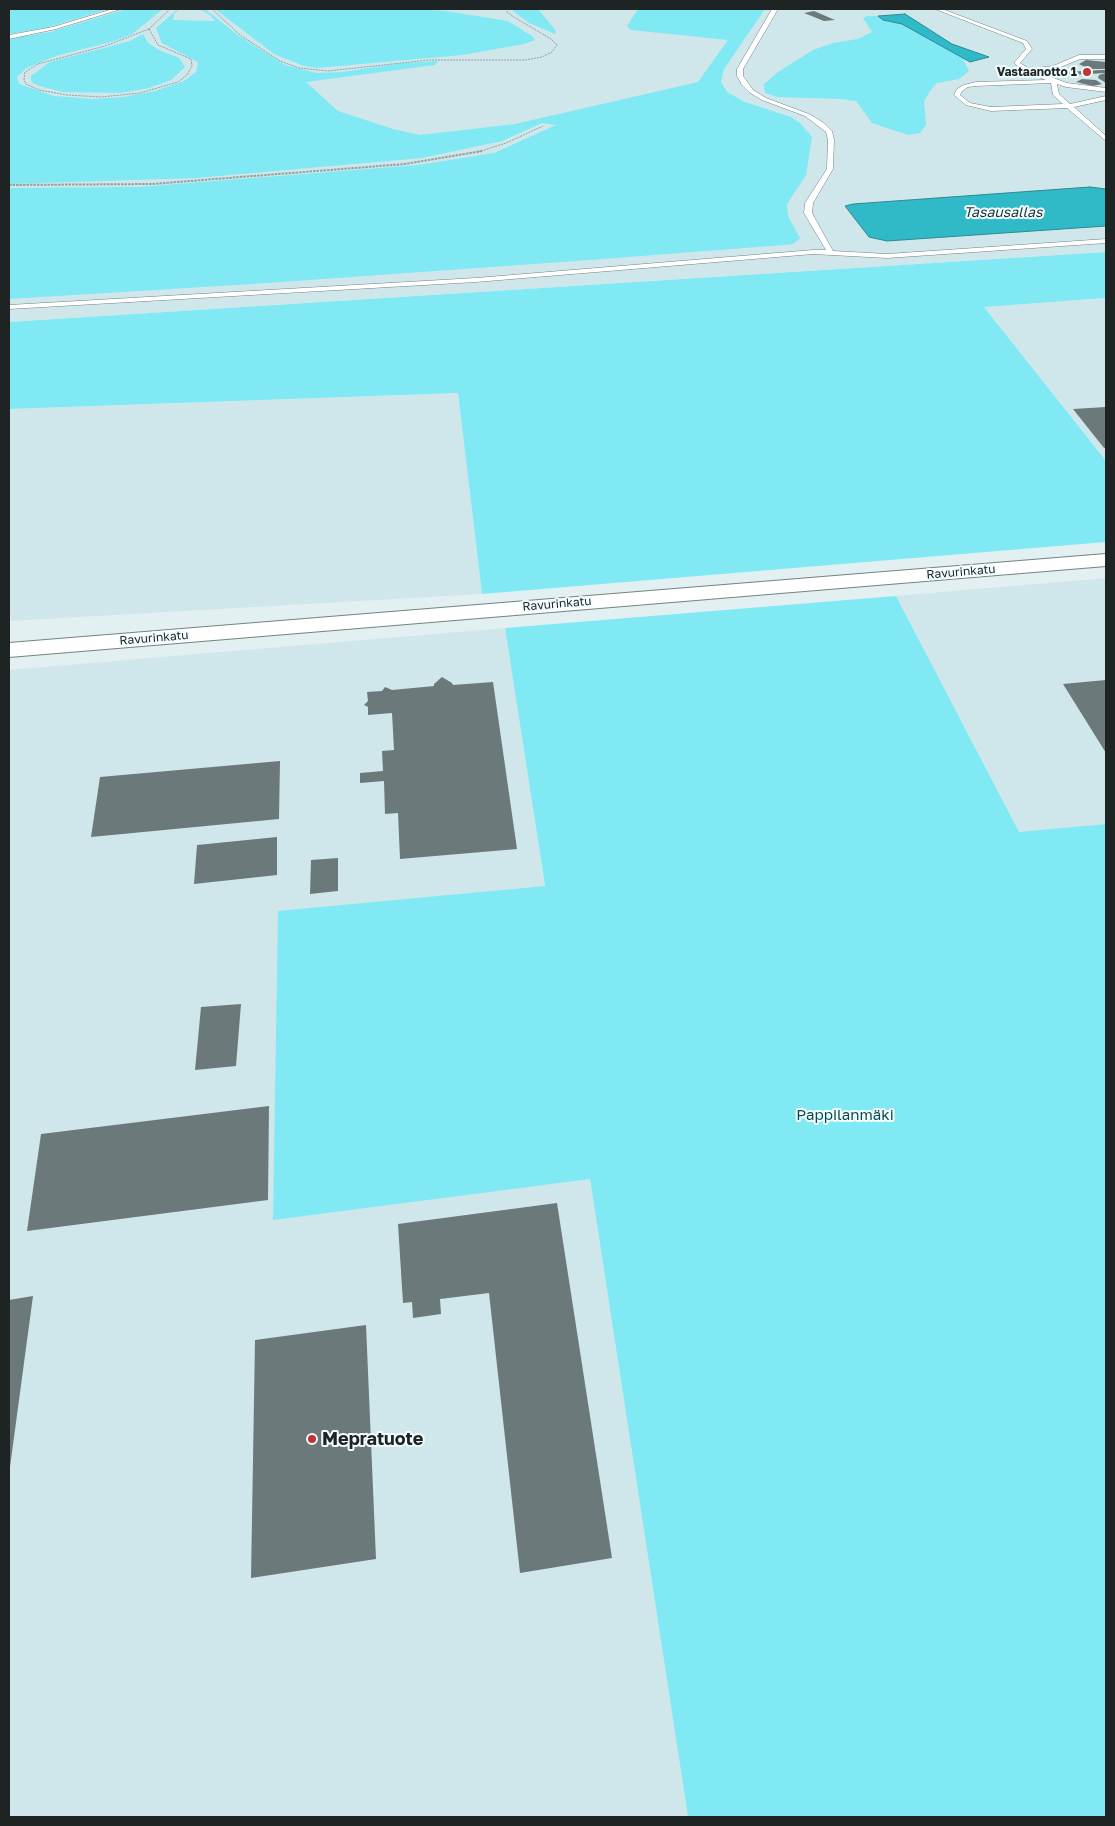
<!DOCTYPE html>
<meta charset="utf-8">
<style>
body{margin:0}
#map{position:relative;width:1115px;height:1826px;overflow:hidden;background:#e2f0f2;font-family:"Golos Text",sans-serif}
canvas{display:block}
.frame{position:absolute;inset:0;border:10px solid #1e2323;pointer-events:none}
</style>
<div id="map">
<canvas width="1115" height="1826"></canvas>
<div class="frame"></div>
</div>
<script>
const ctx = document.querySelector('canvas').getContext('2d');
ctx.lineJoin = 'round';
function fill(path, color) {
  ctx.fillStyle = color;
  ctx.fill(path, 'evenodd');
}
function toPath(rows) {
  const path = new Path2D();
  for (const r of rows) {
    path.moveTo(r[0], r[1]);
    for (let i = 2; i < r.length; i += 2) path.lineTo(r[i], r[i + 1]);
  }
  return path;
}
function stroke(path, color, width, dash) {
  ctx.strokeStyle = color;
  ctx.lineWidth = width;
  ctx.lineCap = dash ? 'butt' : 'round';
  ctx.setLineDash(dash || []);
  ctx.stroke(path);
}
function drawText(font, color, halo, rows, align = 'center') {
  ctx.font = font + ' "Golos Text",sans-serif';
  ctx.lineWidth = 4;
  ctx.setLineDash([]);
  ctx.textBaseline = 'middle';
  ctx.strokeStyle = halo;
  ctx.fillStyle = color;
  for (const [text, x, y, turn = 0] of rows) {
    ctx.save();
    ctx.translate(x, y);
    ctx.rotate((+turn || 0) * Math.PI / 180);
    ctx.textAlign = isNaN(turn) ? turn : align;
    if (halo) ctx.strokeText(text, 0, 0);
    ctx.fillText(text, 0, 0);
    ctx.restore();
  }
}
fill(toPath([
 [9,9,1106,9,1106,252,9,322],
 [1106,298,1106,461,984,307],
 [458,393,482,594,9,621,9,409],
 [1106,578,1106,824,1019,833,896,596],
 [505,628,688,1817,9,1817,9,670]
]), '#cfe7ea');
fill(toPath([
 [9,9,108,9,49,27,9,34],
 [127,9,163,9,132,34,111,42,59,55,26,68,17,77,19,84,54,96,94,99,123,97,155,91,184,81,196,72,198,62,162,43,156,28,178,9,180,9,174,14,173,20,215,21,210,15,200,9,205,9,239,36,285,65,317,73,342,72,403,63,438,61,435,65,306,82,338,111,393,129,420,135,515,124,698,82,728,40,631,30,627,26,638,9,765,9,724,69,721,82,727,92,745,102,791,117,800,123,812,137,806,175,787,204,788,216,800,238,793,244,784,245,590,260,253,284,9,299,9,188,138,187,418,165,494,153,556,125,542,123,502,141,422,158,197,178,9,184,9,39,50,32],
 [215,9,415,9,445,11,508,21,532,36,535,40,524,44,462,55,317,68,304,66,274,54],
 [513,9,538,9,556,31,555,34,529,23,513,11],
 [867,16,878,16,883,20,902,24,952,50,954,53,963,59,969,71,959,79,937,83,930,91,924,101,926,125,920,133,908,135,872,123,856,101,840,99,777,97,765,93,764,84,778,72,813,50,833,43,858,39,872,32,863,18],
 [143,34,148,43,159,50,179,58,185,67,171,80,149,88,121,93,63,92,39,86,33,83,31,80,31,76,50,62,108,47,130,41],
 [1106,252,1106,298,984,307,1106,461,1106,542,482,594,458,393,9,409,9,322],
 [896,596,1019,832,1106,824,1106,1817,688,1817,590,1179,273,1220,278,911,545,886,505,628]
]), '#80e9f4');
const water = toPath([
 [905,14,952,44,989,57,970,62,902,24,883,20,878,16,905,14],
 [1090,187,1106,189,1106,226,887,241,869,237,845,206,853,204,1090,187]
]);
fill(water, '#30b9c6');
stroke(water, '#2b8c95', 1);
fill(toPath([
 [814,11,835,20,824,21,804,13],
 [1086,60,1106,62,1106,69,1089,69,1079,64],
 [1101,70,1106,70,1106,73,1070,75,1066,72],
 [1106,73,1106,83,1098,78,1099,75],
 [1082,79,1096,80,1102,84,1093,86,1076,82],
 [1106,407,1106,448,1104,448,1073,409],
 [442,677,452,683,453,685,493,682,517,849,400,859,398,813,385,814,384,781,360,783,360,773,383,771,382,751,394,750,392,713,368,715,368,707,364,705,368,701,367,692,382,691,385,687,392,690,434,686,434,684],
 [1106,680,1106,753,1063,684],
 [280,761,279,819,91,837,100,777],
 [277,837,277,875,194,884,197,845],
 [338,858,338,891,310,894,311,860],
 [241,1004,236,1066,195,1070,201,1007],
 [269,1106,268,1200,27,1231,41,1134],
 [557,1203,612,1558,520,1573,489,1293,440,1299,441,1314,413,1318,412,1302,403,1303,398,1224],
 [33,1296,10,1467,9,1467,9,1300],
 [366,1325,376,1559,251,1578,255,1340]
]), '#6c797a');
const lane = toPath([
 [113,9,121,9,56,29,9,39,9,35,53,27,113,9],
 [772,9,778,9,743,69,743,76,753,90,766,98,809,114,824,123,832,131,834,140,833,169,813,203,812,213,833,251,887,254,1106,239,1106,243,887,258,813,254,476,282,9,309,9,305,476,278,813,250,826,250,804,213,805,203,827,169,828,140,826,132,805,116,762,100,749,92,742,85,737,76,737,69,772,9],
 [935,9,942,9,1027,41,1032,49,1020,63,1030,69,1053,66,1079,55,1106,55,1106,59,1080,59,1056,69,1035,71,1067,83,1106,88,1106,92,1066,87,1057,84,1059,94,1070,104,1106,96,1106,100,1074,107,1106,136,1106,141,1067,108,991,111,966,105,954,95,957,89,964,85,976,82,1046,80,1024,71,1014,63,1026,49,1023,43,935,9],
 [1051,83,1053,95,1063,104,991,107,970,103,960,95,962,91,968,87,976,86,1051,83]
]);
const street = toPath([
 [1106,554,1106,566,9,657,9,643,1106,554]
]);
stroke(lane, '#758284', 1);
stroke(street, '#758284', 2);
stroke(toPath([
 [212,9,240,35,280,61,299,68,328,71,429,60,525,60,542,57,552,52,557,45,551,39,514,17,507,12,507,9],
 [149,29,158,45,191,59,192,66,187,75,178,82,140,93,101,97,67,95,39,90,26,84,24,80,25,72,38,64,105,46,149,29],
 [149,29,170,9],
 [478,152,506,143,543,126]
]), '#95a0a1', 1, [2, 1]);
stroke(toPath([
 [9,185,152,184,405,164,482,151]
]), '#95a0a1', 2, [2.5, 1]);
fill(lane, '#fff');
fill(street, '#fff');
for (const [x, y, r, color] of [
 [1087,72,5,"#c13135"],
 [312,1439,5,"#c13135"]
]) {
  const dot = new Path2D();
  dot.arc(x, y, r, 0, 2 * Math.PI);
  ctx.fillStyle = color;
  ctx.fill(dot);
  stroke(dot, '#f1fdfe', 2);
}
drawText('bold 12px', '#1e2323', '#f1fdfe', [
 ["Vastaanotto 1",1077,72]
], 'right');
drawText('12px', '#1e2323', '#f1fdfe', [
 ["Ravurinkatu",961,572,-5],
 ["Ravurinkatu",557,604,-5],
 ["Ravurinkatu",154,638,-5]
]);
drawText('italic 14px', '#1b3133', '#f1fdfe', [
 ["Tasausallas",1003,213]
]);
drawText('15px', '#0e484e', '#f1fdfe', [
 ["Pappilanmäki",845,1115]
]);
drawText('bold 18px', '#1e2323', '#f1fdfe', [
 ["Mepratuote",322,1439]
], 'left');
</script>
